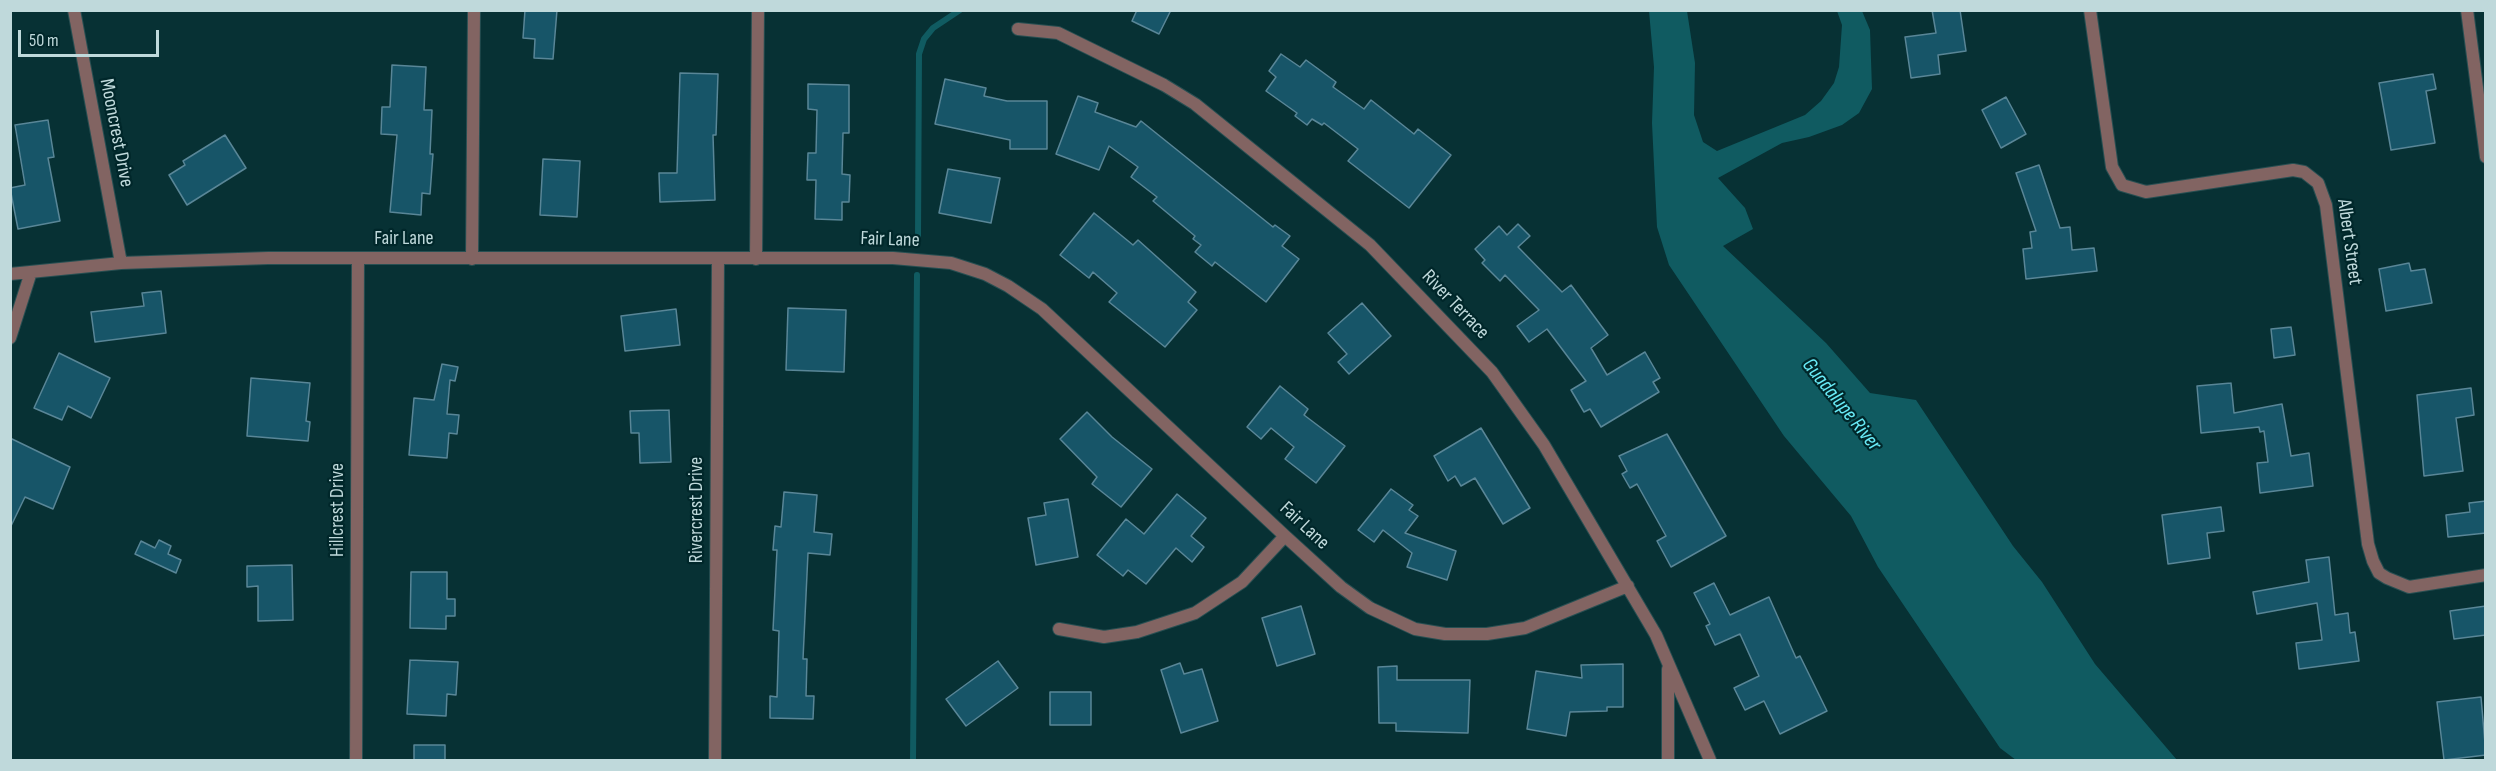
<!DOCTYPE html>
<style>
body{margin:0}
#map{position:relative;width:2496px;height:771px;overflow:hidden;background:#073134;font-family:"Sofia Sans Condensed",sans-serif}
canvas{display:block}
.frame{position:absolute;inset:0;border:12px solid #bfd9db;pointer-events:none}
.scale{position:absolute;left:18px;top:30px;width:141px;height:27px;box-sizing:border-box;border:3px solid #bfd9db;border-top:0;padding-left:8px;font-size:18px;line-height:21px;white-space:nowrap;color:#bfd9db;-webkit-text-stroke:4px #00272a;paint-order:stroke}
</style>
<div id="map">
<canvas width="2496" height="771"></canvas>
<div class="frame"></div>
<div class="scale">50 m</div>
</div>
<script>
const ctx = document.querySelector('canvas').getContext('2d');
ctx.lineJoin = 'round';
function fill(path, color) {
  ctx.fillStyle = color;
  ctx.fill(path, 'evenodd');
}
function toPath(rows) {
  const path = new Path2D();
  for (const r of rows) {
    path.moveTo(r[0], r[1]);
    for (let i = 2; i < r.length; i += 2) path.lineTo(r[i], r[i + 1]);
  }
  return path;
}
function stroke(path, color, width, dash) {
  ctx.strokeStyle = color;
  ctx.lineWidth = width;
  ctx.lineCap = dash ? 'butt' : 'round';
  ctx.setLineDash(dash || []);
  ctx.stroke(path);
}
function drawText(font, color, halo, rows, align = 'center') {
  ctx.font = font + ' "Sofia Sans Condensed",sans-serif';
  ctx.lineWidth = 4.5;
  ctx.setLineDash([]);
  ctx.textBaseline = 'middle';
  ctx.strokeStyle = halo;
  ctx.fillStyle = color;
  for (const [text, x, y, turn = 0] of rows) {
    ctx.save();
    ctx.translate(x, y);
    ctx.rotate((+turn || 0) * Math.PI / 180);
    ctx.textAlign = isNaN(turn) ? turn : align;
    if (halo) ctx.strokeText(text, 0, 0);
    ctx.fillText(text, 0, 0);
    ctx.restore();
  }
}
fill(toPath([
 [1649,11,1687,11,1695,63,1694,115,1703,142,1717,151,1805,115,1821,101,1834,83,1839,67,1842,25,1837,11,1862,11,1870,30,1872,89,1859,113,1842,125,1809,137,1782,143,1718,178,1745,208,1753,229,1723,246,1826,343,1870,393,1916,400,2013,546,2042,582,2095,664,2177,760,2016,760,2000,748,1878,567,1851,516,1784,436,1669,265,1657,227,1652,123,1654,67]
]), '#105b61');
stroke(toPath([
 [918,236,919,54,924,39,933,28,960,10],
 [913,760,917,275]
]), '#105b61', 6);
const building = toPath([
 [525,10,557,10,553,59,534,58,535,39,523,38,525,10],
 [1137,10,1171,10,1159,34,1132,21,1137,10],
 [1932,10,1960,10,1966,51,1938,55,1940,74,1911,78,1905,37,1936,33,1932,10],
 [1281,54,1300,67,1306,60,1336,82,1333,87,1364,109,1371,100,1414,134,1418,129,1451,155,1409,208,1348,161,1358,149,1324,123,1322,125,1312,119,1307,125,1295,116,1297,113,1266,91,1276,77,1269,71,1281,54],
 [392,65,426,67,424,110,432,110,430,154,433,154,430,194,422,193,421,215,390,212,397,135,381,134,382,107,390,107,392,65],
 [680,73,718,74,716,135,713,135,715,200,660,202,659,173,677,173,680,73],
 [2433,74,2436,89,2426,91,2435,143,2391,150,2379,83,2433,74],
 [945,79,986,88,984,96,1007,101,1047,101,1047,149,1010,149,1010,140,935,124,945,79],
 [808,84,849,85,849,133,843,133,842,174,850,175,849,202,842,202,842,220,815,219,816,180,807,180,808,153,816,153,817,110,808,109,808,84],
 [1078,96,1098,103,1095,112,1136,127,1141,121,1273,227,1275,225,1290,236,1282,246,1299,259,1266,302,1215,262,1212,266,1195,252,1201,245,1193,239,1195,236,1153,201,1157,197,1131,177,1138,167,1109,146,1099,170,1056,154,1078,96],
 [2006,97,2026,134,2001,148,1982,110,2006,97],
 [48,120,54,157,48,158,60,221,18,229,10,188,25,185,15,125,48,120],
 [225,135,246,168,187,205,169,175,185,165,183,161,225,135],
 [543,159,580,161,577,217,540,215,543,159],
 [2039,165,2060,228,2070,227,2072,250,2094,248,2097,271,2026,279,2023,249,2032,248,2030,232,2036,231,2016,173,2039,165],
 [948,169,1000,178,991,223,939,213,948,169],
 [1094,213,1133,245,1138,240,1196,292,1188,302,1197,310,1165,347,1109,302,1117,293,1093,272,1089,278,1060,255,1094,213],
 [1518,224,1530,236,1518,247,1562,292,1571,285,1608,335,1591,348,1607,375,1645,352,1660,378,1653,382,1659,392,1601,427,1590,409,1584,412,1571,390,1586,381,1547,329,1529,342,1517,326,1539,310,1505,275,1500,281,1482,263,1485,260,1475,249,1499,226,1507,235,1518,224],
 [2409,263,2411,271,2425,269,2432,303,2386,311,2379,269,2409,263],
 [161,291,166,333,95,342,91,312,144,306,142,293,161,291],
 [1362,303,1391,336,1349,374,1338,362,1347,354,1328,333,1362,303],
 [788,308,846,310,844,372,786,370,788,308],
 [676,309,680,345,625,351,621,316,676,309],
 [2291,327,2295,355,2274,358,2271,329,2291,327],
 [59,353,110,378,91,418,68,406,62,420,34,408,59,353],
 [442,364,458,367,455,381,450,380,447,414,459,415,457,434,449,433,447,458,409,455,414,398,434,400,442,364],
 [251,378,310,383,306,421,310,422,308,441,247,436,251,378],
 [2231,383,2234,413,2282,404,2291,456,2309,453,2313,486,2260,493,2257,463,2268,462,2264,431,2260,432,2259,427,2201,433,2197,386,2231,383],
 [1280,386,1308,409,1304,415,1345,446,1316,483,1285,459,1294,447,1271,428,1261,439,1247,427,1280,386],
 [2471,388,2474,415,2456,418,2463,471,2424,476,2417,395,2471,388],
 [669,410,671,462,640,463,639,433,631,433,630,411,669,410],
 [1087,412,1112,437,1152,469,1121,507,1092,484,1097,477,1060,439,1087,412],
 [1481,428,1530,508,1503,524,1475,478,1461,486,1455,476,1448,481,1434,456,1481,428],
 [1667,434,1726,536,1671,567,1657,541,1666,536,1637,484,1630,488,1622,474,1627,471,1619,456,1667,434],
 [10,438,70,467,53,509,25,497,10,528,10,438],
 [1391,489,1413,505,1409,510,1418,516,1405,533,1456,551,1447,580,1407,567,1412,553,1383,530,1374,542,1358,530,1391,489],
 [784,492,817,495,814,532,832,534,830,555,808,553,803,659,807,659,806,696,814,696,813,719,770,718,770,696,777,697,779,631,773,630,777,550,773,550,775,526,781,527,784,492],
 [1177,494,1206,518,1191,536,1204,547,1192,562,1176,548,1146,584,1128,570,1123,576,1097,555,1126,519,1144,534,1177,494],
 [1068,499,1078,557,1036,565,1028,518,1046,515,1044,503,1068,499],
 [2486,501,2486,533,2448,537,2446,515,2470,512,2469,503,2486,501],
 [2221,507,2224,531,2207,533,2210,558,2168,564,2162,515,2221,507],
 [159,540,171,546,168,554,181,560,176,573,135,554,141,541,155,548,159,540],
 [2329,557,2335,615,2348,613,2350,633,2355,632,2359,661,2299,669,2296,643,2322,640,2317,603,2257,614,2253,592,2309,582,2306,560,2329,557],
 [292,565,293,620,258,621,258,586,247,587,247,566,292,565],
 [411,572,447,572,447,599,455,599,455,616,446,616,446,629,410,628,411,572],
 [1714,583,1730,615,1769,597,1796,658,1800,656,1827,711,1780,734,1764,701,1745,710,1734,688,1759,676,1740,634,1715,645,1706,626,1710,624,1694,593,1714,583],
 [1301,606,1315,654,1277,666,1262,618,1301,606],
 [2486,606,2486,635,2454,639,2450,611,2486,606],
 [410,660,458,662,456,695,447,694,446,716,407,714,410,660],
 [998,661,1018,688,966,726,946,699,998,661],
 [1180,663,1184,674,1202,669,1218,721,1181,733,1161,670,1180,663],
 [1623,664,1623,707,1607,707,1607,711,1570,712,1566,736,1527,729,1536,671,1582,678,1581,665,1623,664],
 [1397,666,1397,680,1470,680,1468,733,1396,731,1396,723,1379,723,1378,667,1397,666],
 [1050,692,1091,692,1091,725,1050,725,1050,692],
 [2481,697,2486,755,2444,760,2437,702,2481,697],
 [414,745,445,745,445,760,414,760,414,745]
]);
fill(building, '#175568');
stroke(building, '#598697', 1.5);
const street = toPath([
 [74,10,121,263],
 [2090,10,2112,167,2122,185,2146,192,2293,170,2304,172,2318,183,2326,205,2368,544,2373,561,2379,573,2387,578,2409,587,2486,575],
 [2467,10,2486,157],
 [1018,29,1058,33,1164,85,1195,104,1370,245,1492,372,1544,445,1656,635,1710,760],
 [472,259,474,10],
 [756,259,758,10],
 [10,274,121,263,268,258,893,258,951,263,985,274,1008,286,1042,309,1285,536,1341,587,1370,608,1415,629,1445,634,1487,634,1525,628,1628,586],
 [10,338,31,272],
 [1059,629,1104,637,1137,632,1195,613,1242,582,1285,536],
 [356,760,358,259],
 [715,760,718,260],
 [1668,760,1668,669]
]);
stroke(street, '#284f52', 14);
stroke(street, '#826462', 12);
drawText('20px', '#bfd9db', '#00272a', [
 ["Mooncrest Drive",116,133,79],
 ["Fair Lane",404,239],
 ["Fair Lane",890,240,2],
 ["Albert Street",2349,242,82],
 ["River Terrace",1455,305,46],
 ["Hillcrest Drive",338,510,-90],
 ["Rivercrest Drive",697,510,-90],
 ["Fair Lane",1304,526,43]
]);
drawText('italic 21px', '#68ebf7', '#00272a', [
 ["Guadalupe River",1841,405,51]
]);
</script>
